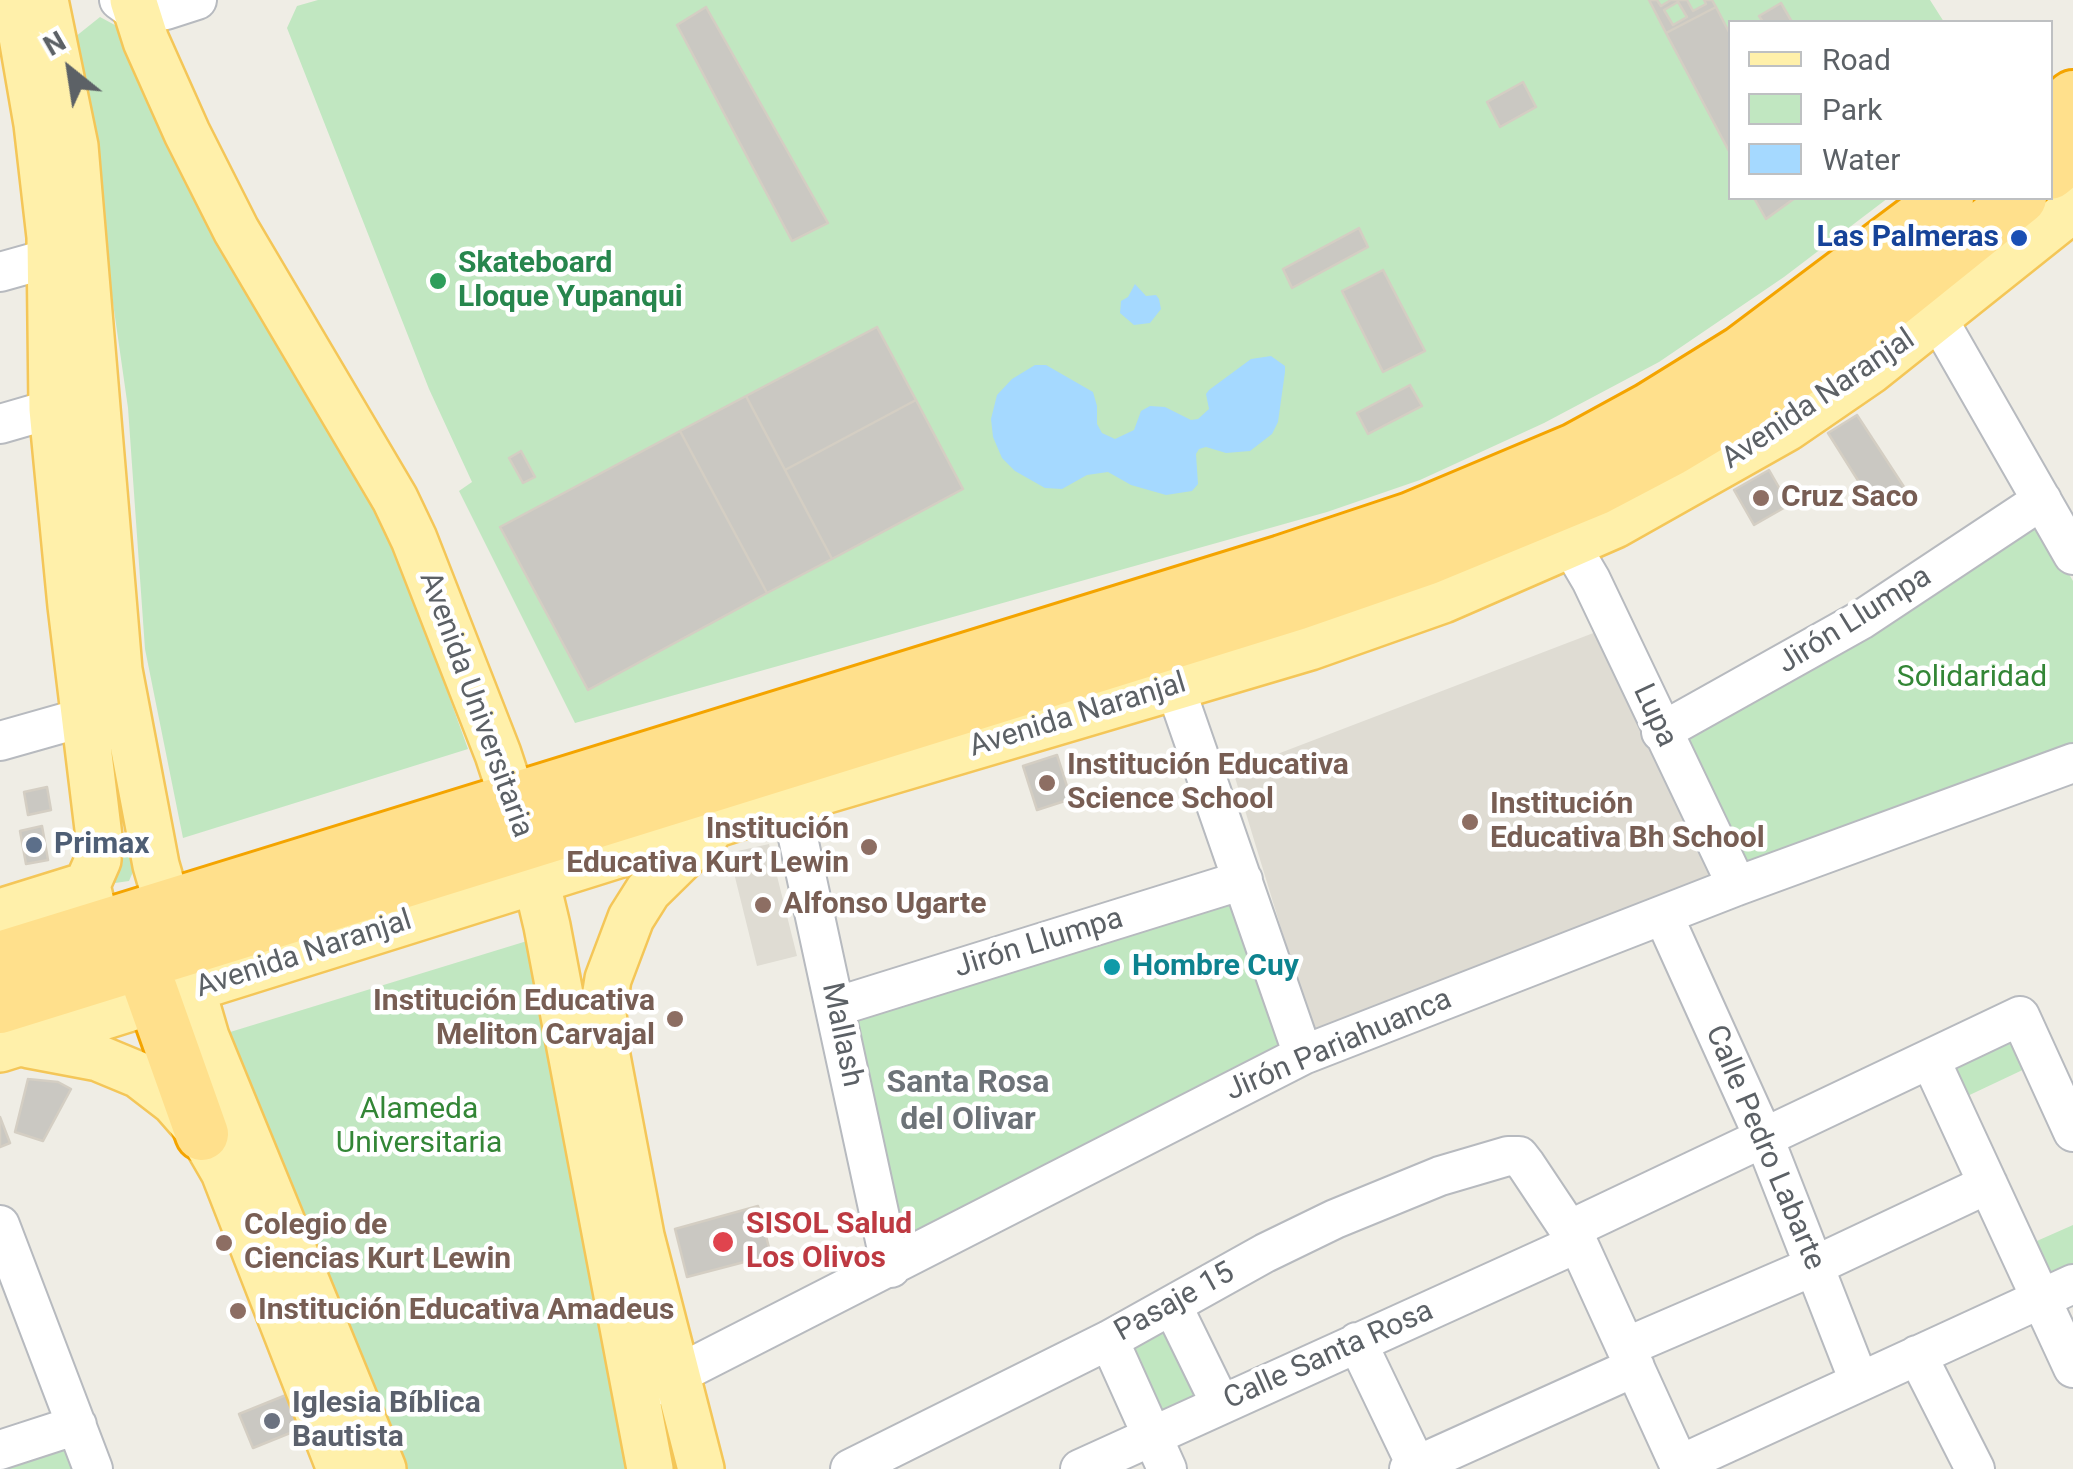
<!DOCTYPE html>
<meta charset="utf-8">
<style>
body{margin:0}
#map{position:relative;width:2073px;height:1469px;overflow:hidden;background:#efede5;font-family:Roboto,sans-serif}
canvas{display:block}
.legend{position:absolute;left:1728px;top:20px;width:325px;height:180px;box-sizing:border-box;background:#fff;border:2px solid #bec0c2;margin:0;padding:12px 18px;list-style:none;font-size:30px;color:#5c6166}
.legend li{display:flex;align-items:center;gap:20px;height:50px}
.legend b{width:50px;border:2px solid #bec0c2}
.north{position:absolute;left:20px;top:20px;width:100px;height:100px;-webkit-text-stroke:8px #fff;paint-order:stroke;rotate:330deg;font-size:28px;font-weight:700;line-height:40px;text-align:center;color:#5c6166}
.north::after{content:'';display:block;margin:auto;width:35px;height:45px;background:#5c6166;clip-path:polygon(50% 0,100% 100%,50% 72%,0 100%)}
</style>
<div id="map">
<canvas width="2073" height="1469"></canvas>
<ul class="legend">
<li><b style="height:12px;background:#fff0aa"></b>Road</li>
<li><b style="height:28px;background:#c1e7c1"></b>Park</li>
<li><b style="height:28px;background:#a5d9ff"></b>Water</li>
</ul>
<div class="north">N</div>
</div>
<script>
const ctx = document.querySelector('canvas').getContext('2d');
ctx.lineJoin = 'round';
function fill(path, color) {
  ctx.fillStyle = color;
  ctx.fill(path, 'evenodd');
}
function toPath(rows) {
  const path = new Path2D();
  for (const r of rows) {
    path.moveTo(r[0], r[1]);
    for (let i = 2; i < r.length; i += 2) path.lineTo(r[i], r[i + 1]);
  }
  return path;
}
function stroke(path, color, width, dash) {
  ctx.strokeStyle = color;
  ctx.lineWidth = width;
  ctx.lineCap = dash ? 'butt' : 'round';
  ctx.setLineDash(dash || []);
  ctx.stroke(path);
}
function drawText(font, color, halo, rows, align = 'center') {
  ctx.font = font + ' Roboto,sans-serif';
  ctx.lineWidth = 9;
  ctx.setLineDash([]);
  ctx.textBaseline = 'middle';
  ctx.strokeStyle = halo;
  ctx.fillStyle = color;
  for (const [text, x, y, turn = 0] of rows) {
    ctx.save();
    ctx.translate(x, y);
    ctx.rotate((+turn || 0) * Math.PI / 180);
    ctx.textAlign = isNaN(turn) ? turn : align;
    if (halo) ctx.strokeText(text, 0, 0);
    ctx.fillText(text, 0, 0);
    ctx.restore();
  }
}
fill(toPath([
 [1596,632,1716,873,1313,1033,1233,771],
 [769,844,797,956,757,966,729,853]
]), '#dfdcd3');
fill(toPath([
 [318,0,1930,0,1944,22,1730,22,1730,198,1888,198,1784,277,1659,362,1544,423,1420,480,1327,512,575,723,459,491,472,482,429,389,287,28,297,6],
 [100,17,126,31,392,538,468,749,183,838,145,649,128,408,75,37],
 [2036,518,2073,581,2073,748,1742,872,1676,734],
 [127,853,138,860,129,881,101,885,108,855],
 [1240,895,1290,1047,905,1240,856,1020],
 [527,941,633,1469,403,1469,227,1033],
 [2014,1029,2031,1066,1959,1100,1942,1063],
 [2073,1225,2073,1275,2040,1289,2021,1248],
 [1180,1306,1226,1394,1158,1425,1116,1341],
 [65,1442,78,1469,0,1469,0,1462]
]), '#c1e7c1');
fill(toPath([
 [1135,284,1146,296,1156,295,1159,299,1161,309,1150,323,1134,325,1120,313,1121,301,1128,297],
 [1271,356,1285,366,1285,372,1278,422,1272,434,1250,451,1226,453,1206,447,1199,449,1196,454,1198,484,1192,491,1166,495,1131,485,1108,472,1087,475,1062,489,1045,488,1015,471,1002,458,993,437,991,419,997,395,1012,379,1035,365,1046,365,1093,392,1097,406,1097,424,1102,433,1115,439,1134,430,1141,411,1150,406,1165,407,1191,420,1198,419,1209,409,1206,394,1209,390,1251,359]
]), '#a5d9ff');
const building = toPath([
 [1649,0,1657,0,1661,6,1671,0,1687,0,1693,11,1706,4,1704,0,1712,0,1716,7,1666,33,1649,0],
 [1678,2,1687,17,1673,25,1664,10,1678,2],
 [1781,3,1792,22,1763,22,1759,16,1781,3],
 [706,7,828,223,792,241,677,25,706,7],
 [1716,7,1730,34,1730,153,1666,33,1716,7],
 [1523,82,1536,107,1500,127,1487,102,1523,82],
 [1754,198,1795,198,1766,219,1754,198],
 [1359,228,1368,247,1292,288,1283,269,1359,228],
 [1383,270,1425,351,1383,372,1342,291,1383,270],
 [877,327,916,400,785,470,746,396,877,327],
 [1410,385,1422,406,1368,434,1357,413,1410,385],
 [746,396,832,559,767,593,680,431,746,396],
 [916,400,963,489,832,559,785,470,916,400],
 [1857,415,1906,490,1876,509,1828,433,1857,415],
 [680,431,767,593,588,690,500,527,680,431],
 [521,451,535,477,523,483,509,458,521,451],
 [1769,470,1789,505,1754,525,1734,490,1769,470],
 [1057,755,1071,799,1037,810,1023,766,1057,755],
 [47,787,51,810,28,815,24,792,47,787],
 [42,826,48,860,26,864,20,831,42,826],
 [28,1079,58,1082,71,1089,43,1141,15,1132,28,1079],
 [0,1117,10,1143,0,1147,0,1117],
 [758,1206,771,1255,687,1277,675,1229,758,1206],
 [291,1393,305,1427,253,1448,239,1414,291,1393]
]);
fill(building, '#cac8c2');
stroke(building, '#d4cec3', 2.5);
const minor = toPath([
 [119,0,137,13,166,10,197,0],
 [0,272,75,251],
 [1923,293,2073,555],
 [0,424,52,409],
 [1571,546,1591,580,1737,886],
 [1175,687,1303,1055],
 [1661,732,1861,620,2042,500],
 [0,741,113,709],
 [790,801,891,1268],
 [1664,917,1764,1138,1859,1381],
 [835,1007,1243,880],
 [1930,1059,2073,1368],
 [0,1225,93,1469],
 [1569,1230,2020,1016,2073,1132],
 [1172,1305,1221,1405],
 [1109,1340,1167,1469],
 [1357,1342,1418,1469],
 [1626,1347,1814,1266,1988,1184],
 [1917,1355,1975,1469],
 [655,1386,1303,1055,1737,886,2073,763],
 [0,1450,77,1425],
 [1679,1465,2073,1284],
 [850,1469,1109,1340,1265,1253,1335,1219,1440,1176,1508,1156,1519,1156,1526,1165,1578,1243,1681,1469],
 [1080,1469,1578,1243],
 [1409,1469,1635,1367]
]);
const major = toPath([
 [45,0,75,146,119,670,156,865,206,1037,383,1469],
 [133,0,146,41,187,133,236,230,395,499,414,539,498,754,527,842,547,926,650,1469],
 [16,2,37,124,50,237,52,409,71,606,99,837,98,860,87,885,97,928],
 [0,912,87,885],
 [29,1045,98,1058,139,1075,174,1102,202,1134,224,1172,340,1469],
 [0,1049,790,801,1310,647,1443,600,1615,525,1787,428,1870,371,2073,209],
 [701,1469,641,1236,606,1051,603,1011,608,979,631,918,648,891,708,832]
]);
const highway = toPath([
 [2050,116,2073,97],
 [2050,173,2073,154],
 [156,931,141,962,202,1134],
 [0,958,1282,562,1411,519,1575,450,1650,409,1742,352,1947,198],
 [0,1007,1296,604,1426,559,1596,489,1672,449,1767,392,1847,337,2020,198]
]);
stroke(minor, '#b7babf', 42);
stroke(major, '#f4c658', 50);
stroke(highway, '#f4a400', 58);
stroke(minor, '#fff', 38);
stroke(major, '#fff0aa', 45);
stroke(highway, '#ffe08c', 52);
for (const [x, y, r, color] of [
 [2019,238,10,"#1a4fb4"],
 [438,281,10,"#2e9e5b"],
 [1761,498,10,"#8d6e63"],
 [1047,783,10,"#8d6e63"],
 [1470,822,10,"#8d6e63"],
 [34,845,10,"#5c6f8a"],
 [869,847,10,"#8d6e63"],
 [763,905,10,"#8d6e63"],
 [1112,967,10,"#0f9aa8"],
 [675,1019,10,"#8d6e63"],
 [723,1242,12,"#e0444e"],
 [224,1243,10,"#8d6e63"],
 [238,1311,10,"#8d6e63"],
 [272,1421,10,"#6b7280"]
]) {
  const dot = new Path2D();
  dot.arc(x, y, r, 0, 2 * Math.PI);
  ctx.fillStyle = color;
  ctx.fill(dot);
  stroke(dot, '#fff', 4);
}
drawText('bold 30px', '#164399', '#fff', [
 ["Las Palmeras",1999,238]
], 'right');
drawText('bold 30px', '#27864d', '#fff', [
 ["Skateboard",458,264],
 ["Lloque Yupanqui",458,298]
], 'left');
drawText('30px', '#5c6166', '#fff', [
 ["Avenida Naranjal",1819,400,-34],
 ["Jirón Llumpa",1855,621,-32],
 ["Avenida Universitaria",475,705,70],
 ["Avenida Naranjal",1078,716,-17],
 ["Lupa",1654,716,65],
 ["Jirón Llumpa",1039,944,-17],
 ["Avenida Naranjal",304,955,-18],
 ["Mallash",841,1035,78],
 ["Jirón Pariahuanca",1339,1046,-23],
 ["Calle Pedro Labarte",1764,1148,67],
 ["Pasaje 15",1175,1303,-29],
 ["Calle Santa Rosa",1329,1356,-24]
]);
drawText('bold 30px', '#785e54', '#fff', [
 ["Cruz Saco",1781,498],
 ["Institución Educativa",1067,766],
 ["Science School",1067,800],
 ["Institución",1490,805],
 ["Educativa Bh School",1490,839],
 ["Institución",849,830,"right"],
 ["Educativa Kurt Lewin",849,864,"right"],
 ["Alfonso Ugarte",783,905],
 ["Institución Educativa",655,1002,"right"],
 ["Meliton Carvajal",655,1036,"right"],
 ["Colegio de",244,1226],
 ["Ciencias Kurt Lewin",244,1260],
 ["Institución Educativa Amadeus",258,1311]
], 'left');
drawText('30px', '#338636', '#fff', [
 ["Solidaridad",1972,678],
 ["Alameda",419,1110],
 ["Universitaria",419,1144]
]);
drawText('bold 30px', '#4e5e75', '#fff', [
 ["Primax",54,845]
], 'left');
drawText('bold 30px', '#0d838f', '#fff', [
 ["Hombre Cuy",1132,967]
], 'left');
drawText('bold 30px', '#be3a42', '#fff', [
 ["SISOL Salud",746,1225],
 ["Los Olivos",746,1259]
], 'left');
drawText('bold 30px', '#5b616d', '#fff', [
 ["Iglesia Bíblica",292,1404],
 ["Bautista",292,1438]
], 'left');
drawText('bold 32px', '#6d7378', '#fff', [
 ["Santa Rosa",968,1084],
 ["del Olivar",968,1121]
]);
</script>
